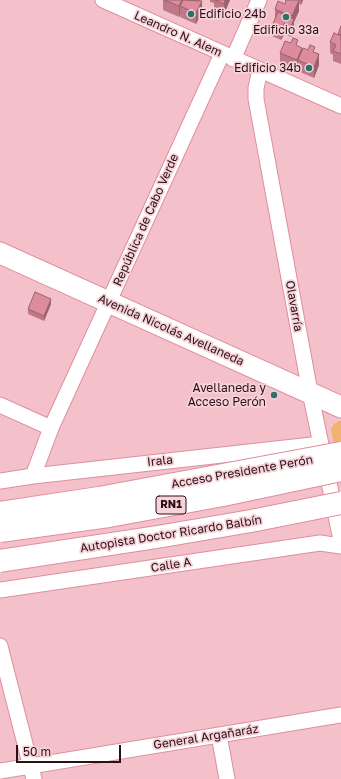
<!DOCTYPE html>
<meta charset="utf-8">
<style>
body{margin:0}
#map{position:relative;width:341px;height:779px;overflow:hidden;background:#f4c1ca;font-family:"Golos Text",sans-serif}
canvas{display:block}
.scale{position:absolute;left:16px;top:745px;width:105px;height:18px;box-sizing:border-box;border:2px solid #2d0f17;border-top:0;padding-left:5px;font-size:12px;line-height:14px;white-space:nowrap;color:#2d0f17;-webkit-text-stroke:3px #f6d3d9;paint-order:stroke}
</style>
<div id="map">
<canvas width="341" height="779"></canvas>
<div class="scale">50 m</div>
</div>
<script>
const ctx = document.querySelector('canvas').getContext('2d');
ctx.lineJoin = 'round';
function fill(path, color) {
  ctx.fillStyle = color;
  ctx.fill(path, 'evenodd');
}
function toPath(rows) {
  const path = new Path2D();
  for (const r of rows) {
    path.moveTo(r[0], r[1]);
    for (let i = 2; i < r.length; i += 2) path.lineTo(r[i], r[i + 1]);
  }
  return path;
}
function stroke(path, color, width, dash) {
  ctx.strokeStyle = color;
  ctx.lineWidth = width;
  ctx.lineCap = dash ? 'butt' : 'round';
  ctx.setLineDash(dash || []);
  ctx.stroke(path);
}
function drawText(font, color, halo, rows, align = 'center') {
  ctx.font = font + ' "Golos Text",sans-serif';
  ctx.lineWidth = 3.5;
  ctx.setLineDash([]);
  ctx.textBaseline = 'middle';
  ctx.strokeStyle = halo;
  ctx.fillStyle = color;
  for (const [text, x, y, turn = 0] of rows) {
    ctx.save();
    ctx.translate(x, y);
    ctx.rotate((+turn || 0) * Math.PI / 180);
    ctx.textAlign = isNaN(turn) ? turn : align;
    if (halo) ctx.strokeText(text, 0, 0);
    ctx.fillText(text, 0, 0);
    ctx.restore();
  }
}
fill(toPath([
 [339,421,341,421,341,482,331,429,334,424]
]), '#f1b26f');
const minor = toPath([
 [103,0,341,106],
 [233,59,259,0],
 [260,70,256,88,256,99,310,392,341,540],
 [0,405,51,428],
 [33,476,51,428,222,54],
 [0,481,33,476,321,444],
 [0,590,320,543,341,546],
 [0,646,34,779],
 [219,735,227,779],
 [0,771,341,715]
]);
const secondary = toPath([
 [0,253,341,407]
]);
stroke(minor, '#df8e9e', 17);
stroke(secondary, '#df8e9e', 23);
stroke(minor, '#fff', 15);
stroke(secondary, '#fff', 21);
const motorwayBridge = toPath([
 [0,513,99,498,341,453],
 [0,531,109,516,223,495,341,470],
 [0,561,157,537,251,521,341,503]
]);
stroke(motorwayBridge, '#df8e9e', 24, []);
stroke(motorwayBridge, '#fff', 22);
fill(toPath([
 [163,0,200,0,202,11,196,24,180,17,180,14,179,17,163,10],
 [210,0,230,0,224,14,214,10,214,3,210,2],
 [286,0,303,0,301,5,299,4,299,11,294,22,294,30,291,37,284,34,281,40,272,36,272,26,275,19,275,9,285,4],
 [341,26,341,64,333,61,333,55,330,53,330,42,338,35],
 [298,46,302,50,315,53,319,65,314,78,298,71,298,68,297,71,280,64,280,53],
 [51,304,44,321,28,314,28,309]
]), '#be7887');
fill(toPath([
 [182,0,184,0,180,6,180,14,179,17,179,6],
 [225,0,230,0,224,14,224,4],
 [299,0,299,11,294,22,294,30,291,37,291,26,292,23,292,16],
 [301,0,303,0,301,5],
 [202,1,202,11,196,24,196,13],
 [284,23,284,34,281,40,281,30],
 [302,48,302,58,298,60,298,68,297,71,297,60],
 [319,54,319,65,314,78,314,67],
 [51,299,51,304,44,321,44,316]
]), '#9b626e');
const building = toPath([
 [164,0,182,0,179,6,164,0],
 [183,0,202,1,196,13,180,6,183,0],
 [215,0,225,0,224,4,215,0],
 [286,0,299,0,292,16,275,9,278,1,285,4,286,0],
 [278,12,294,19,291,26,284,23,281,30,272,26,278,12],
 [341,26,341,35,338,34,341,26],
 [334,33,341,36,341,54,333,51,336,45,330,42,334,33],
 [293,38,298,40,296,45,302,48,297,60,280,53,285,41,291,43,293,38],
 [310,45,315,47,313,52,319,54,314,67,298,60,303,48,308,50,310,45],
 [35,292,51,299,44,316,28,309,35,292]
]);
fill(building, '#dd8c9d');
stroke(building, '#9b626e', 1);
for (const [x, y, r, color] of [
 [191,14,4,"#29726b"],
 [286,17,4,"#29726b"],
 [309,68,4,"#29726b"],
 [274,395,4,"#29726b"]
]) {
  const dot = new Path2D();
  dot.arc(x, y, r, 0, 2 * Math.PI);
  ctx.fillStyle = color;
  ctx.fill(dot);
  stroke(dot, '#f6d3d9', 1.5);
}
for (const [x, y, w] of [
 [171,505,30]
]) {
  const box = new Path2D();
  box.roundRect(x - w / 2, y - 9, w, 18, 3);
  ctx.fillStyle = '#f6d3d9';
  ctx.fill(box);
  stroke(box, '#2d0f17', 1);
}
drawText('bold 11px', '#2d0f17', null, [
 ["RN1",171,505]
]);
drawText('12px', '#2d0f17', '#f6d3d9', [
 ["Edificio 24b",199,14,"left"],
 ["Edificio 33a",286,30,"center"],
 ["Edificio 34b",301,68],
 ["Avellaneda y",266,388],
 ["Acceso Perón",266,402]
], 'right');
drawText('12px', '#2d0f17', '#f6d3d9', [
 ["Leandro N. Alem",178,34,24],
 ["República de Cabo Verde",146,220,-66],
 ["Olavarría",294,306,80],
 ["Avenida Nicolás Avellaneda",171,330,24],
 ["Irala",160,461,-6],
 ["Acceso Presidente Perón",242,472,-10],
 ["Autopista Doctor Ricardo Balbín",171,534,-9],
 ["Calle A",171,565,-9],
 ["General Argañaráz",206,737,-9]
]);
</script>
